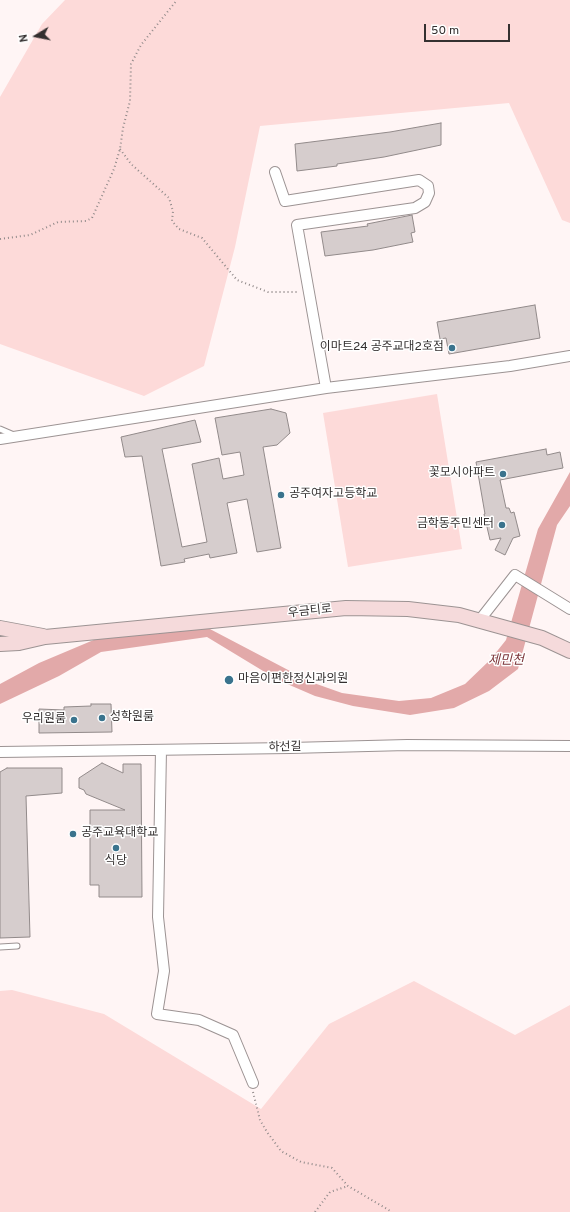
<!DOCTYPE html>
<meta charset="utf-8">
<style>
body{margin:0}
#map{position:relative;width:570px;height:1212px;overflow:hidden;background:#fff5f5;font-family:Overpass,sans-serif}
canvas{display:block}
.north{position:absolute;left:16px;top:16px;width:40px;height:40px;-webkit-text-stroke:3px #fff;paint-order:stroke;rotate:260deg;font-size:11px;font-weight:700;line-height:16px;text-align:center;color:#343030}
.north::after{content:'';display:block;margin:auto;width:14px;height:18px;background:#343030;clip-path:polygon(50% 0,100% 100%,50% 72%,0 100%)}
.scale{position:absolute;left:424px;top:24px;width:86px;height:18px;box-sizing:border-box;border:2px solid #343030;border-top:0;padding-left:5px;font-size:12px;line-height:14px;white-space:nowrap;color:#343030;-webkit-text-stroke:3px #fff;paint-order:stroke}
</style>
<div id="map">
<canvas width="570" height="1212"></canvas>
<div class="north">N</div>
<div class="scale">50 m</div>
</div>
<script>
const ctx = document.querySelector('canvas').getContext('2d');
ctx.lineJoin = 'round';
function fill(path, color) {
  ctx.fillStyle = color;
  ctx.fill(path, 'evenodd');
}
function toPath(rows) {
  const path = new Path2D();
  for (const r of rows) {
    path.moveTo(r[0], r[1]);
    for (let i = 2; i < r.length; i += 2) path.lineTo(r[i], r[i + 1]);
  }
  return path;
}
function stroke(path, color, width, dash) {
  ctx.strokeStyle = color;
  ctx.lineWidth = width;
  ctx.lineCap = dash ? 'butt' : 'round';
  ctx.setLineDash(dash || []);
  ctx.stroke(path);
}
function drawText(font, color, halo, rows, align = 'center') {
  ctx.font = font + ' Overpass,"Noto Sans KR",sans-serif';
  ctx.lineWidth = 3;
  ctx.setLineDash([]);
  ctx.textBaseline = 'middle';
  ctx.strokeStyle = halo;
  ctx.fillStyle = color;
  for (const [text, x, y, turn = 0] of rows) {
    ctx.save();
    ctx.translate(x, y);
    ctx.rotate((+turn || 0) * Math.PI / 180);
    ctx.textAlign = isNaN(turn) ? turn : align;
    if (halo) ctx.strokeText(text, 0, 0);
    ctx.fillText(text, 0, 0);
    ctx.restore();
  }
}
fill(toPath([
 [65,0,570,0,570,223,562,220,509,103,260,126,235,247,204,366,144,396,0,344,0,97,42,24],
 [437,394,462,549,348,567,323,413],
 [414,981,515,1035,570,1005,570,1212,0,1212,0,991,12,990,104,1014,261,1109,329,1024]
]), '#fddad9');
fill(toPath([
 [570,472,570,506,557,525,518,669,489,691,454,708,410,715,353,706,315,696,278,680,207,637,101,652,59,676,0,704,0,684,39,663,96,639,208,628,311,682,342,693,399,701,431,698,465,684,490,660,506,640,538,529]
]), '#e2a9a9');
const building = toPath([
 [441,123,441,145,384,157,337,164,337,166,297,171,295,144,390,132,441,123],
 [412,215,415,232,411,233,413,242,373,250,325,256,321,232,368,226,367,224,412,215],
 [535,305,540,338,449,354,446,338,440,339,437,322,535,305],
 [271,409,286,413,290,433,277,445,263,447,281,548,257,552,247,499,227,503,237,553,210,558,209,554,184,559,185,562,161,566,142,456,125,457,121,437,195,420,201,442,162,449,182,547,207,542,192,464,219,458,223,479,244,475,240,452,222,455,215,418,271,409],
 [546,449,547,455,560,452,563,468,500,480,506,508,509,508,511,513,514,512,520,536,513,538,505,555,495,550,501,538,490,540,484,514,485,514,476,462,546,449],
 [91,704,111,704,112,732,39,733,39,709,64,710,64,707,91,706,91,704],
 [102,763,123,773,123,764,141,764,142,897,99,897,99,885,90,885,90,810,125,810,86,794,84,790,79,788,79,778,102,763],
 [7,768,62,768,62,793,26,796,30,937,0,938,0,772,7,768]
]);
fill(building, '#d6cdcd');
stroke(building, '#928a8a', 1);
const service = toPath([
 [0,429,14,435],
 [0,947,17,946]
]);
const minor = toPath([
 [275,172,285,201,419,180,428,186,429,193,425,202,415,208,297,225,326,388],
 [0,439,326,388,510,366,570,356],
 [479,621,515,575,570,609],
 [161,750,158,917,164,971,157,1014,199,1020,233,1035,253,1083],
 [0,752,290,748,407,745,570,746]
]);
const secondary = toPath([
 [0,628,43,636],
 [0,644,19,643,45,637,346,608,408,609,459,615,542,638,570,651]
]);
stroke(service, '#9c9393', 7);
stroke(minor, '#9c9393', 12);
stroke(secondary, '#9c9393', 16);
stroke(toPath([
 [120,149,131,164,169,198,173,211,172,221,179,229,202,238,237,280,268,292,298,292],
 [0,239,30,235,58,222,86,221,92,218,114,169,120,149,123,128,130,101,131,64,141,45,177,0],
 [253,1092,260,1120,267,1132,281,1151,301,1162,332,1168,348,1186,392,1212],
 [315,1212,330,1192,348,1186]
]), '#918a8a', 2, [1, 3]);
stroke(service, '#fff', 5);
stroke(minor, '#fff', 10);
stroke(secondary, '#f5dadb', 14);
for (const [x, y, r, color] of [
 [452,348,4,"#3a738d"],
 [503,474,4,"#3a738d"],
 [281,495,4,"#3a738d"],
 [502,525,4,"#3a738d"],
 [229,680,5,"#3a738d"],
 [102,718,4,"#3a738d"],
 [74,720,4,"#3a738d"],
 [73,834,4,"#3a738d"],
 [116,848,4,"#3a738d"]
]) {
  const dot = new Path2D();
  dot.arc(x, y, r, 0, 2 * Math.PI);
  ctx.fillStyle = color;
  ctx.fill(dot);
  stroke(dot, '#fff', 1.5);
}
drawText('12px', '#343030', '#fff', [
 ["이마트24 공주교대2호점",444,348],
 ["꽃모시아파트",495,474],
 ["공주여자고등학교",289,495,"left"],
 ["금학동주민센터",494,525],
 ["마음이편한정신과의원",238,680,"left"],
 ["성학원룸",110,718,"left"],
 ["우리원룸",66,720],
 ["공주교육대학교",81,834,"left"],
 ["식당",116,862,"center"]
], 'right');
drawText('12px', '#343030', '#fff', [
 ["우금티로",310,612,-6],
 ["하선길",285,748,-1]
]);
drawText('italic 13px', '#7c363a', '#fff', [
 ["제민천",506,661]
]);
</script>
